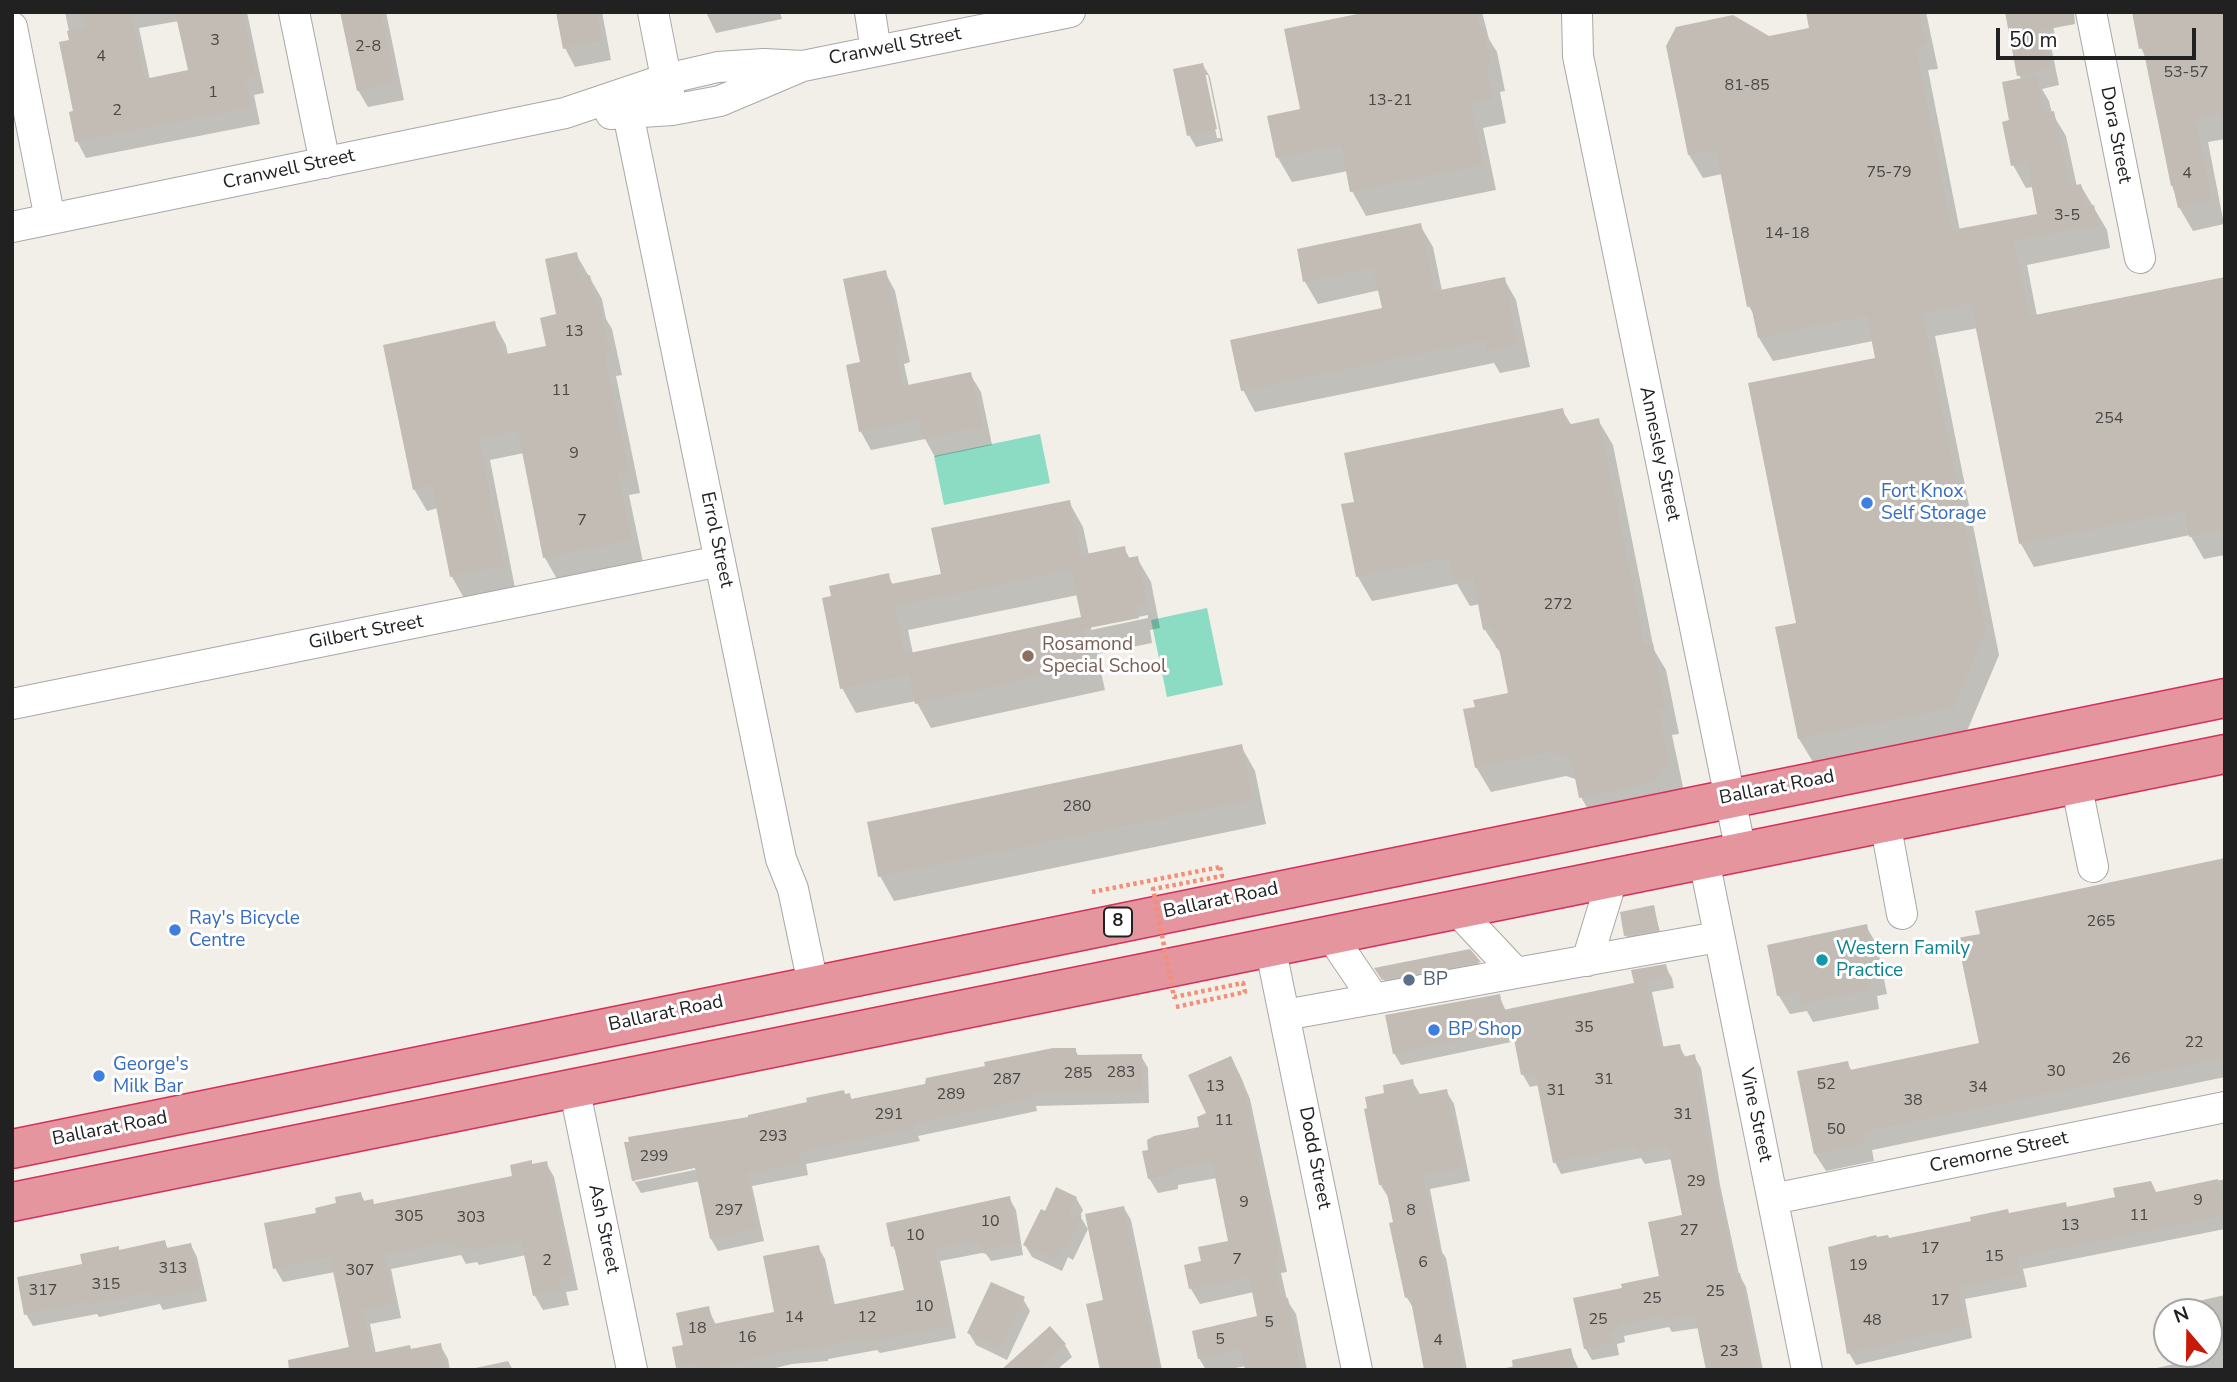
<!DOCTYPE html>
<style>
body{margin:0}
#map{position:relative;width:2237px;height:1382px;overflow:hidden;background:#f1efe8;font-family:"Nunito Sans",sans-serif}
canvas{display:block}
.frame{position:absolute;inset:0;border:14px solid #212121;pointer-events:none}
.north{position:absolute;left:2153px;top:1298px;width:70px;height:70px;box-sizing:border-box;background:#fff;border:2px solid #a6a6a6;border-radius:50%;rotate:340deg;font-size:19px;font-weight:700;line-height:28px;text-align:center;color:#212121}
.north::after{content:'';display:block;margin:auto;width:24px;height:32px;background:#c91909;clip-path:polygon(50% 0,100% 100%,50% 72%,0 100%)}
.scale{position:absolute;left:1996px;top:28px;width:200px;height:32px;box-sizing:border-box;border:4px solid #212121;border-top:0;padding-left:9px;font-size:21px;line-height:24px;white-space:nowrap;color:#212121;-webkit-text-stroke:5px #fff;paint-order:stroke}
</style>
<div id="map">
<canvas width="2237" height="1382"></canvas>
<div class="frame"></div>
<div class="north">N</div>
<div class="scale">50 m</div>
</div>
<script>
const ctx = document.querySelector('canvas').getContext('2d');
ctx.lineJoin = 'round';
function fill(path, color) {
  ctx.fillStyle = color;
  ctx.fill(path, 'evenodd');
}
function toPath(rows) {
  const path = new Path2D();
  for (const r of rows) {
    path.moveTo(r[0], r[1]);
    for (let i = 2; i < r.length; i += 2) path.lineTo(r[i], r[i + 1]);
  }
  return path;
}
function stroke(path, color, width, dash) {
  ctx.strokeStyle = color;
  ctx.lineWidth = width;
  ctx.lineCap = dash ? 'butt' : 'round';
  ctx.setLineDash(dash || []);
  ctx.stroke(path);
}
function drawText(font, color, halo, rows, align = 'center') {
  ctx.font = font + ' "Nunito Sans",sans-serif';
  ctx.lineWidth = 6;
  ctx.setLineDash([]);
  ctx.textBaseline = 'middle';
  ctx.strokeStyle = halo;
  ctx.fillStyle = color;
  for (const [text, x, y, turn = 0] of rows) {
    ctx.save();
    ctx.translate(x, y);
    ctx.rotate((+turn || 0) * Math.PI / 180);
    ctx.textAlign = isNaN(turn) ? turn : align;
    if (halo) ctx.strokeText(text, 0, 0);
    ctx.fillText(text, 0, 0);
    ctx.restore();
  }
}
fill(toPath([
 [1040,434,1050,483,944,505,934,456],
 [1207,608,1223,685,1167,697,1151,620]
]), '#8bdcc3');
fill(toPath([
 [65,12,247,12,264,93,254,95,260,124,86,158,77,141,71,41],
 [179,21,190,72,150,80,139,28],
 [342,12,386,12,404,100,368,107,358,90],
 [557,12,602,12,611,60,575,67,565,48],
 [706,12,780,12,782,19,716,33],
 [1376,12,1482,12,1489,39,1497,52,1505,91,1500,92,1506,123,1483,128,1496,190,1366,216,1352,191,1348,171,1292,182,1278,158,1270,117,1302,110],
 [1807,12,1926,12,1938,69,1928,70,1960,231,2039,215,2033,187,2026,188,2013,165,2011,121,2022,80,2019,75,2050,12,2057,45,2051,46,2059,85,2042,89,2049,101,2052,113,2066,136,2077,187,2081,186,2107,230,2110,248,2027,265,2037,316,2225,279,2225,555,2204,559,2190,535,2034,567,2021,544,1978,328,1935,336,1999,655,1967,731,1813,762,1799,739,1777,628,1798,624,1877,359,1873,341,1773,361,1759,338,1755,317,1749,306,1722,174,1703,178,1689,155,1769,38,1811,30],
 [2127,12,2225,12,2225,139,2208,142,2224,224,2193,231,2179,207,2172,185,2146,58,2141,48,2134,13],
 [1203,65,1210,77,1223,141,1196,147,1189,135],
 [1204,75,1208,75,1221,138,1217,138],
 [1420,225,1433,247,1442,291,1504,279,1516,300,1530,367,1500,373,1494,363,1255,412,1243,390,1384,310,1380,290,1318,304,1305,282,1299,251],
 [576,254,602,299,606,319,612,329,622,375,616,376,640,493,629,495,643,562,557,579,545,558,524,453,490,460,515,588,464,598,452,577,438,508,427,511,414,489,494,323,506,345,508,355,548,347],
 [885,272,895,291,910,362,904,364,909,387,970,374,981,392,992,445,935,457,925,439,871,450,861,432,862,364],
 [1562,410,1572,426,1598,420,1613,445,1654,650,1666,670,1679,734,1672,735,1683,787,1669,807,1595,822,1581,797,1578,780,1566,776,1491,792,1476,767,1477,708,1510,695,1501,654,1485,630,1480,604,1470,606,1457,584,1372,601,1358,577,1343,506,1356,503],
 [1069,502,1083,527,1089,555,1124,548,1130,559,1137,558,1151,582,1160,628,1150,630,1152,643,1097,654,1105,690,931,728,916,701,856,713,842,688,888,575,893,585,943,575],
 [1078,595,1083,618,913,654,908,630],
 [1148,615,1148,618,1091,630,1091,626],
 [1241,746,1255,771,1266,824,894,901,880,876],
 [2225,860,2225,1077,1872,1150,1874,1161,1826,1171,1815,1154,1847,1063,1852,1071,1981,1044,1982,935],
 [1653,907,1661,935,1629,941,1626,935],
 [1866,926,1877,945,1887,994,1877,996,1879,1009,1813,1022,1807,1011,1790,1014,1779,996,1769,947],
 [1469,951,1482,967,1387,984,1377,970],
 [1665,966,1672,978,1674,988,1652,992,1664,1049,1679,1046,1686,1058,1694,1056,1701,1068,1720,1185,1739,1274,1746,1287,1763,1370,1708,1370,1699,1328,1672,1332,1669,1327,1624,1336,1625,1342,1617,1344,1619,1355,1592,1360,1585,1348,1624,1289,1661,1277,1684,1217,1672,1159,1645,1164,1641,1158,1561,1174,1555,1162,1539,1085,1530,1087,1523,1075,1516,1041,1401,1065,1394,1053,1499,996,1506,1011,1636,984],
 [1054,1049,1075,1049,1079,1057,1141,1056,1148,1068,1149,1103,1036,1106,1037,1111,918,1136,920,1141,806,1164,808,1175,752,1186,764,1241,718,1251,711,1239,700,1181,641,1193,634,1181,626,1144,631,1143,630,1139,750,1119,750,1116,809,1104,808,1099,843,1092,845,1095,849,1095,853,1101,926,1085,927,1079,987,1068,986,1063],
 [703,1165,704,1168,635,1182,635,1179],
 [1239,1073,1250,1099,1287,1272,1281,1273,1287,1300,1296,1314,1307,1370,1246,1370,1246,1366,1224,1370,1206,1370,1199,1358,1259,1318,1254,1292,1200,1304,1191,1289,1187,1266,1203,1262,1230,1242,1217,1178,1178,1185,1178,1189,1158,1193,1149,1178,1202,1129,1208,1114],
 [1412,1081,1420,1094,1446,1091,1454,1104,1470,1181,1430,1189,1442,1252,1446,1258,1467,1370,1426,1370,1414,1309,1407,1298,1395,1223,1388,1197,1380,1184,1386,1094],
 [546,1163,554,1177,578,1290,566,1292,569,1305,543,1310,535,1296,526,1255,479,1265,477,1262,466,1264,461,1255,391,1269,401,1318,370,1324,376,1354,440,1345,448,1359,450,1370,280,1370,306,1364,351,1349,335,1272,283,1282,275,1268,318,1214,360,1193,365,1202,375,1206,514,1177,533,1166],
 [2225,1179,2225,1229,2023,1269,2027,1287,1965,1299,1972,1338,1856,1365,1849,1353,1877,1239,1889,1240,2010,1215,2157,1194],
 [1009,1198,1016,1210,1023,1255,991,1261,986,1254,982,1253,940,1261,956,1338,880,1353,877,1350,828,1359,828,1361,792,1364,767,1370,679,1370,678,1368,685,1346,708,1308,716,1325,776,1313,818,1247,825,1259,835,1306,906,1292,898,1256,893,1246],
 [1076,1198,1083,1210,1080,1216,1088,1229,1073,1260,1068,1257,1062,1271,1032,1257,1025,1245,1046,1213],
 [1124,1208,1131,1220,1162,1370,1121,1370,1105,1302],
 [164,1242,169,1250,191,1245,197,1257,207,1301,163,1310,160,1304,99,1317,97,1314,33,1326,26,1314,84,1265,120,1251],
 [2225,1295,2225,1370,2148,1370,2201,1358,2200,1354,2209,1354,2209,1312,2197,1312,2194,1302],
 [1023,1299,1030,1311,1007,1360,976,1345,969,1333],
 [1065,1345,1072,1357,1060,1367,1061,1370,1012,1370],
 [1570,1350,1579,1370,1497,1370,1528,1363],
 [508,1361,513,1370,466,1370]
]), '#0003');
fill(toPath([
 [83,12,131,12,145,79,188,70,175,12,243,12,256,76,246,78,252,107,75,142,69,112,73,111,59,42,69,40,67,31,86,26],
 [340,12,381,12,396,82,357,91],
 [556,12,596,12,602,41,563,49],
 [1367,12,1476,12,1479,27,1483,25,1492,66,1487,67,1493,99,1471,104,1483,165,1350,192,1341,145,1276,158,1267,116,1300,109,1284,29],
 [1806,12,1919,12,1926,45,1916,47,1952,230,2037,214,2027,162,2011,166,2002,122,2009,120,2002,82,2037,75,2045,113,2054,111,2070,186,2081,184,2086,206,2094,205,2098,225,2014,242,2030,316,2225,277,2225,530,2189,537,2184,511,2019,544,1971,304,1923,313,1986,631,1954,708,1798,739,1775,627,1796,623,1748,383,1875,358,1867,316,1758,338,1751,306,1747,307,1716,150,1688,155,1666,46,1676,27,1733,15,1769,36,1809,28],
 [2005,12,2074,12,2075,24,2043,30,2050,69,2017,76],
 [2132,12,2225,12,2225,113,2196,119,2212,201,2178,208,2173,186,2171,186,2143,48,2139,49],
 [1203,63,1217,129,1187,136,1173,69],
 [1421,223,1435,291,1505,277,1518,345,1486,352,1484,341,1241,391,1230,340,1382,308,1373,268,1303,282,1297,249],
 [577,252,582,277,590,275,597,306,600,305,610,353,605,355,629,471,618,474,632,540,543,558,518,431,479,439,504,566,450,577,432,486,413,490,383,345,495,321,502,355,546,346,540,318,556,314,545,259],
 [886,270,901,344,895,345,903,386,971,372,983,427,923,439,919,420,859,432,846,365,860,362,843,279],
 [1563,408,1567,425,1599,418,1645,645,1653,643,1666,709,1659,711,1669,762,1655,782,1579,798,1571,758,1551,752,1475,768,1463,709,1475,707,1473,700,1508,693,1499,648,1496,648,1492,629,1483,630,1473,578,1454,582,1449,558,1356,577,1341,504,1354,502,1344,453],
 [1070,500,1081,555,1125,546,1127,558,1138,556,1147,603,1137,606,1139,618,1084,629,1092,665,915,704,909,675,840,689,822,598,831,596,829,586,889,573,891,584,941,574,931,528],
 [1071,570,1081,617,905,654,895,606],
 [1242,744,1253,800,878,877,867,822],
 [2225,858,2225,1058,1863,1132,1865,1144,1814,1154,1797,1071,1848,1061,1850,1070,1979,1043,1957,938,1980,934,1975,911],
 [1654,905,1659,930,1624,936,1620,912],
 [1867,924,1877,976,1867,978,1869,990,1801,1004,1799,992,1777,996,1767,945],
 [1470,949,1481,962,1382,980,1374,968],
 [1666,964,1669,976,1646,980,1660,1047,1680,1044,1683,1057,1695,1054,1714,1171,1736,1274,1740,1273,1759,1366,1744,1370,1706,1370,1695,1316,1663,1321,1663,1316,1618,1325,1619,1330,1611,1332,1614,1343,1584,1349,1573,1298,1622,1288,1621,1284,1659,1276,1648,1222,1682,1215,1668,1147,1637,1153,1635,1146,1553,1163,1535,1073,1521,1075,1512,1029,1393,1054,1385,1015,1500,994,1503,1010,1634,983,1631,970],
 [1053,1048,1076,1048,1076,1055,1142,1054,1143,1092,1030,1094,1031,1099,913,1124,914,1129,800,1152,802,1163,747,1174,758,1229,710,1239,695,1168,632,1181,624,1142,629,1142,628,1137,748,1117,748,1115,807,1102,806,1098,844,1090,845,1094,850,1093,851,1099,925,1084,926,1078,985,1066,984,1062],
 [1231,1056,1243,1082,1280,1257,1274,1258,1282,1299,1288,1298,1301,1370,1245,1370,1241,1350,1198,1359,1192,1331,1257,1316,1249,1277,1189,1289,1184,1265,1201,1261,1198,1247,1228,1241,1212,1162,1170,1170,1171,1174,1148,1179,1142,1151,1148,1150,1147,1140,1154,1136,1199,1127,1197,1117,1206,1113,1188,1075],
 [1413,1079,1416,1095,1447,1089,1464,1167,1423,1176,1437,1243,1439,1243,1463,1370,1424,1370,1411,1301,1409,1297,1405,1298,1389,1223,1393,1222,1385,1184,1379,1185,1364,1109,1367,1108,1365,1097,1384,1093,1383,1085],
 [532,1160,532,1164,547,1161,571,1276,559,1278,562,1290,533,1296,521,1241,469,1251,469,1248,456,1250,454,1241,384,1255,394,1304,363,1310,372,1353,410,1345,411,1349,441,1343,446,1370,289,1370,288,1360,349,1347,330,1257,273,1269,264,1223,316,1213,315,1208,336,1203,335,1197,361,1192,363,1201,373,1199,374,1204,512,1176,510,1165],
 [2218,1179,2225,1216,2018,1257,2021,1275,1960,1287,1967,1326,1847,1354,1828,1247,1876,1235,1877,1237,1888,1235,1889,1238,1971,1221,1970,1217,2008,1209,2009,1213,2066,1202,2067,1207,2115,1197,2113,1188,2151,1181,2156,1192],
 [1056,1187,1077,1197,1068,1218,1082,1215,1066,1249,1061,1246,1055,1260,1023,1245,1041,1209,1045,1211],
 [1010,1196,1019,1243,982,1250,980,1242,974,1242,935,1249,950,1326,871,1342,870,1338,822,1347,822,1349,785,1352,721,1366,722,1370,696,1370,695,1365,676,1368,672,1347,683,1345,676,1313,709,1306,713,1324,774,1312,763,1256,819,1245,831,1305,904,1290,894,1246,891,1247,886,1223],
 [1124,1206,1141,1288,1159,1370,1100,1370,1086,1304,1103,1300,1085,1214],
 [165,1240,167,1248,191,1243,201,1289,155,1299,153,1292,90,1305,90,1302,24,1315,17,1277,82,1264,80,1254,119,1246,119,1250],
 [991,1282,1025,1297,1000,1349,967,1333],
 [1050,1326,1066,1344,1037,1370,1001,1370],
 [1571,1348,1576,1370,1513,1370,1512,1360]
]), '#c2bcb5');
const minor = toPath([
 [294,12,325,163],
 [653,12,670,98],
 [870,12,876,51],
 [1577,12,1578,56,1741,852],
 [2091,12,2140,258],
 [12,27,50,219],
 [624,94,781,859,793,889,813,984],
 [611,114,672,110,720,101,798,68],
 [12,227,565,113,666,79,718,67,764,64,803,66,1070,12],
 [12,704,720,561],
 [2076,783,2093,867],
 [1885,822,1902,914],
 [1704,860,1807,1370],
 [1455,908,1516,973,1718,937],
 [1330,934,1374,999],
 [1270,946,1357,1370],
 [1587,961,1613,876],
 [1285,1015,1516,973],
 [574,1087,632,1370],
 [1773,1199,2225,1107]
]);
const highway = toPath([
 [12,1149,2225,698],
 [12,1202,2225,754]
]);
stroke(minor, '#a8a8a8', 32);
stroke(highway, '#d4315b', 41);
stroke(toPath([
 [1092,892,1220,867]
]), '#f48e77', 4.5, [3.5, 3.5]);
stroke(minor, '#fff', 30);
stroke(highway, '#e4959d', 38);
stroke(toPath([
 [1176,1007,1245,992,1243,983,1174,997,1153,889,1222,876,1220,867]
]), '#f48e77', 4.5, [3.5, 3.5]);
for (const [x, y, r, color] of [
 [1867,503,7,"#3f7fe0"],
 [1028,656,7,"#8d6e63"],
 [175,930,7,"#3f7fe0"],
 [1822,960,7,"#0f9aa8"],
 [1409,980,7,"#5c6f8a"],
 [1434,1030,7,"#3f7fe0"],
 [99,1076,7,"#3f7fe0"]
]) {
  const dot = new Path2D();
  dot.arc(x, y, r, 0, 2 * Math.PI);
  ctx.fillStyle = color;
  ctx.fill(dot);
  stroke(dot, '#fff', 2.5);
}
drawText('16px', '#494846', null, [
 ["3",215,41],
 ["2-8",368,47],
 ["4",101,57],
 ["53-57",2186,73],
 ["81-85",1747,86],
 ["1",213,93],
 ["13-21",1390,101],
 ["2",117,111],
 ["75-79",1889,173],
 ["4",2187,174],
 ["3-5",2067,216],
 ["14-18",1787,234],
 ["13",574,332],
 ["11",561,391],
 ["254",2109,419],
 ["9",574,454],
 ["7",582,521],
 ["272",1558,605],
 ["280",1077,807],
 ["265",2101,922],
 ["35",1584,1028],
 ["22",2194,1043],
 ["26",2121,1059],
 ["30",2056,1072],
 ["283",1121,1073],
 ["285",1078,1074],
 ["287",1007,1080],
 ["31",1604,1080],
 ["52",1826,1085],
 ["13",1215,1087],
 ["34",1978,1088],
 ["31",1556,1091],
 ["289",951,1095],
 ["38",1913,1101],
 ["291",889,1115],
 ["31",1683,1115],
 ["11",1224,1121],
 ["50",1836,1130],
 ["293",773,1137],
 ["299",654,1157],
 ["29",1696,1182],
 ["9",2198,1201],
 ["9",1244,1203],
 ["297",729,1211],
 ["8",1411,1211],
 ["11",2139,1216],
 ["305",409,1217],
 ["303",471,1218],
 ["10",990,1222],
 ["13",2070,1226],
 ["27",1689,1231],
 ["10",915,1236],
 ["17",1930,1249],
 ["15",1994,1257],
 ["7",1237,1260],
 ["2",547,1261],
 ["6",1423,1263],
 ["19",1858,1266],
 ["313",173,1269],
 ["307",360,1271],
 ["315",106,1285],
 ["317",43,1291],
 ["25",1715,1292],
 ["25",1652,1299],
 ["17",1940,1301],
 ["10",924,1307],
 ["14",794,1318],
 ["12",867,1318],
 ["25",1598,1320],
 ["48",1872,1321],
 ["5",1269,1323],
 ["18",697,1329],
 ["16",747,1338],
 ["5",1220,1340],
 ["4",1438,1341],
 ["23",1729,1352]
]);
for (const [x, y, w] of [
 [1118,922,28]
]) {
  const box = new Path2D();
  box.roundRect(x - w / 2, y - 14.5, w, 29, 5);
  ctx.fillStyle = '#fff';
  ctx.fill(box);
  stroke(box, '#212121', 2);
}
drawText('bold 18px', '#212121', null, [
 ["8",1118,922]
]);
drawText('19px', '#212121', '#fff', [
 ["Cranwell Street",895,47,-11],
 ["Dora Street",2115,135,79],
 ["Cranwell Street",289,170,-12],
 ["Annesley Street",1659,454,78],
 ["Errol Street",716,540,78],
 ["Gilbert Street",366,633,-11],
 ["Ballarat Road",1777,788,-11],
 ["Ballarat Road",1221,901,-12],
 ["Ballarat Road",666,1014,-12],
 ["Vine Street",1755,1115,78],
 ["Ballarat Road",110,1129,-11],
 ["Cremorne Street",1999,1153,-12],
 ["Dodd Street",1314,1158,79],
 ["Ash Street",603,1229,78]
]);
drawText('19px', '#366cbe', '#fff', [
 ["Fort Knox",1881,492],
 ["Self Storage",1881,514],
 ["Ray's Bicycle",189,919],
 ["Centre",189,941],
 ["BP Shop",1448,1030],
 ["George's",113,1065],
 ["Milk Bar",113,1087]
], 'left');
drawText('19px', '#785e54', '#fff', [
 ["Rosamond",1042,645],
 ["Special School",1042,667]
], 'left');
drawText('19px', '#0d838f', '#fff', [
 ["Western Family",1836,949],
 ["Practice",1836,971]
], 'left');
drawText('19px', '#4e5e75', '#fff', [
 ["BP",1423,980]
], 'left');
</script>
